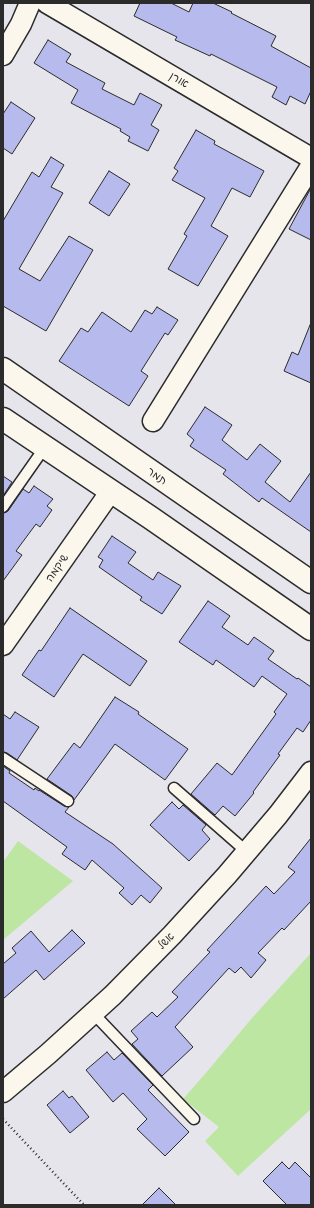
<!DOCTYPE html>
<meta charset="utf-8">
<style>
body{margin:0}
#map{position:relative;width:314px;height:1208px;overflow:hidden;background:#e7e5ec;font-family:Mali,sans-serif}
canvas{display:block}
.frame{position:absolute;inset:0;border:4px solid #2b2b2b;pointer-events:none}
</style>
<div id="map">
<canvas width="314" height="1208"></canvas>
<div class="frame"></div>
</div>
<script>
const ctx = document.querySelector('canvas').getContext('2d');
ctx.lineJoin = 'round';
function fill(path, color) {
  ctx.fillStyle = color;
  ctx.fill(path, 'evenodd');
}
function toPath(rows) {
  const path = new Path2D();
  for (const r of rows) {
    path.moveTo(r[0], r[1]);
    for (let i = 2; i < r.length; i += 2) path.lineTo(r[i], r[i + 1]);
  }
  return path;
}
function stroke(path, color, width, dash) {
  ctx.strokeStyle = color;
  ctx.lineWidth = width;
  ctx.lineCap = dash ? 'butt' : 'round';
  ctx.setLineDash(dash || []);
  ctx.stroke(path);
}
function drawText(font, color, halo, rows, align = 'center') {
  ctx.font = font + ' Mali,"Playpen Sans Hebrew",sans-serif';
  ctx.lineWidth = 3.5;
  ctx.setLineDash([]);
  ctx.textBaseline = 'middle';
  ctx.strokeStyle = halo;
  ctx.fillStyle = color;
  for (const [text, x, y, turn = 0] of rows) {
    ctx.save();
    ctx.translate(x, y);
    ctx.rotate((+turn || 0) * Math.PI / 180);
    ctx.textAlign = isNaN(turn) ? turn : align;
    if (halo) ctx.strokeText(text, 0, 0);
    ctx.fillText(text, 0, 0);
    ctx.restore();
  }
}
fill(toPath([
 [18,841,73,881,3,940,3,862],
 [311,953,311,1109,238,1176,205,1141,219,1127,183,1099,205,1074,252,1018]
]), '#bce6a2');
const building = toPath([
 [140,3,171,3,189,12,193,3,213,3,232,12,231,13,276,36,271,46,311,68,311,91,305,104,290,96,286,105,272,97,277,87,211,54,210,56,175,40,177,37,134,16,140,3],
 [48,40,71,54,66,62,105,83,102,89,134,105,140,93,162,105,151,125,159,130,148,151,128,141,130,137,120,131,121,129,71,103,78,90,34,63,48,40],
 [11,102,35,118,12,154,3,148,3,114,11,102],
 [196,130,215,141,214,144,264,171,250,197,232,188,211,226,228,236,198,286,168,269,187,236,184,234,205,198,172,180,178,171,174,168,196,130],
 [51,157,64,165,51,187,63,193,19,269,40,281,69,236,93,250,46,331,3,306,3,221,32,172,39,177,51,157],
 [109,171,130,184,109,216,89,203,109,171],
 [311,188,311,240,289,229,311,188],
 [157,307,178,320,168,335,165,333,141,371,148,376,129,406,59,361,81,328,88,332,102,312,131,332,145,310,152,314,157,307],
 [310,325,311,325,311,383,284,371,292,352,298,355,310,325],
 [205,407,232,425,222,440,247,460,260,444,281,461,265,482,290,502,311,472,311,532,262,498,259,502,223,474,226,470,190,446,194,440,187,434,205,407],
 [3,476,12,482,3,496,3,476],
 [34,486,53,499,47,506,52,510,40,527,36,524,16,551,22,555,3,581,3,513,8,511,23,489,29,493,34,486],
 [112,536,136,552,128,563,153,580,158,572,181,586,162,614,140,600,142,597,99,567,103,560,98,557,112,536],
 [208,601,230,616,222,627,248,645,254,637,274,651,268,659,297,679,298,678,311,687,311,720,303,732,297,728,278,754,280,755,253,792,254,793,235,816,223,806,215,815,191,794,217,763,232,775,276,714,274,712,287,694,262,676,254,687,216,660,213,665,179,642,208,601],
 [70,608,147,661,130,686,83,654,54,697,22,675,39,650,41,651,70,608],
 [115,697,139,712,138,714,188,749,165,780,115,744,74,800,72,796,47,779,74,743,80,748,115,697],
 [15,712,39,727,17,760,7,753,3,752,3,714,10,719,15,712],
 [3,766,10,771,9,773,34,790,35,788,39,791,39,790,64,806,69,807,65,812,113,844,162,888,150,903,141,895,132,905,119,893,124,888,92,860,85,870,62,854,67,847,3,801,3,766],
 [172,802,179,809,183,805,206,825,202,830,210,839,189,861,150,825,172,802],
 [311,838,311,901,284,930,282,928,258,953,266,960,251,978,241,967,235,973,229,968,175,1027,193,1047,162,1076,132,1044,138,1039,131,1031,152,1012,157,1017,178,997,172,992,210,952,207,950,266,886,274,894,295,872,288,867,311,838],
 [72,930,85,943,44,980,36,970,3,999,3,964,16,953,12,948,31,931,49,952,72,930],
 [107,1052,114,1060,122,1053,153,1085,148,1090,189,1132,165,1156,137,1129,147,1119,123,1093,113,1102,86,1070,107,1052],
 [63,1091,69,1098,72,1096,89,1117,70,1133,47,1105,63,1091],
 [282,1162,289,1169,295,1162,311,1178,311,1205,287,1205,263,1181,282,1162],
 [159,1188,176,1205,142,1205,159,1188]
]);
fill(building, '#b7baec');
stroke(building, '#2b2b2b', 1);
const lane = toPath([
 [3,507,45,447],
 [3,758,68,801],
 [174,788,247,852],
 [93,1013,194,1119]
]);
const street = toPath([
 [47,3,311,158],
 [3,55,21,24,30,3],
 [153,421,311,166],
 [3,645,111,491],
 [3,1092,48,1054,113,995,172,935,227,875,278,815,311,772]
]);
const secondary = toPath([
 [3,369,311,582],
 [3,419,151,518,311,629]
]);
stroke(lane, '#2b2b2b', 13);
stroke(street, '#2b2b2b', 23);
stroke(secondary, '#2b2b2b', 25);
stroke(toPath([
 [3,1119,84,1205]
]), '#2b2b2b', 2.5, [1, 3]);
stroke(lane, '#fbf7ec', 10);
stroke(street, '#fbf7ec', 20);
stroke(secondary, '#fbf7ec', 22);
drawText('11px', '#2b2b2b', '#fbf7ec', [
 ["אורן",179,80,30],
 ["תמר",157,476,35],
 ["שיקמה",57,568,-55],
 ["אשל",166,941,-45]
]);
</script>
